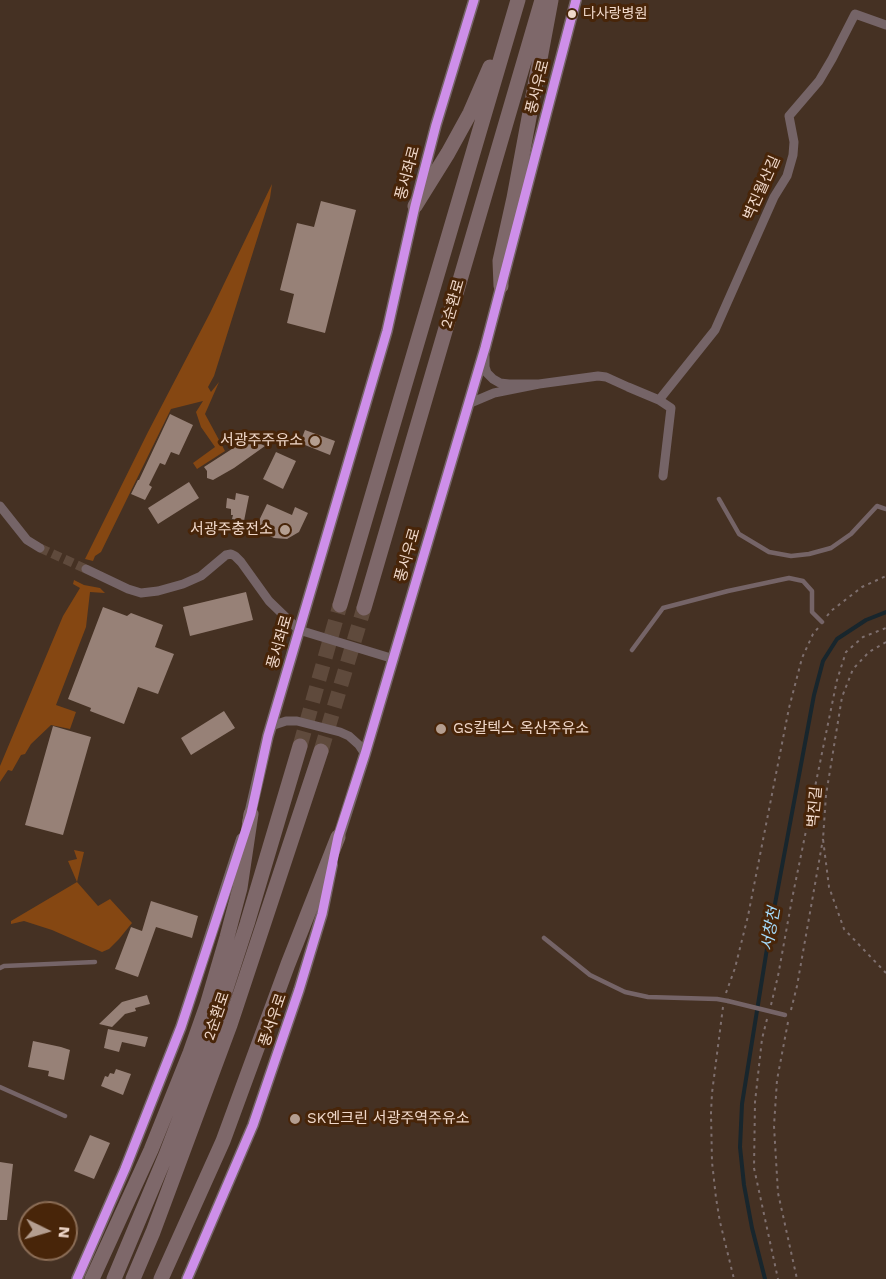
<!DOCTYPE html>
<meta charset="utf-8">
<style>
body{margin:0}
#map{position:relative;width:886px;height:1279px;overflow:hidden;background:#453123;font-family:"Work Sans",sans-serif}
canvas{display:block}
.north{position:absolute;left:18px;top:1201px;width:60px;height:60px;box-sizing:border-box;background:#482509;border:2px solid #8b6d56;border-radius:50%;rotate:95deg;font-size:16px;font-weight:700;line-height:24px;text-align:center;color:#f0d8ca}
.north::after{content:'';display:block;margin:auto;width:21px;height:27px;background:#b49e90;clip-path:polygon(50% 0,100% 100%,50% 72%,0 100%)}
</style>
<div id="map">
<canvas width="886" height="1279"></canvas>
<div class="north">N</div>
</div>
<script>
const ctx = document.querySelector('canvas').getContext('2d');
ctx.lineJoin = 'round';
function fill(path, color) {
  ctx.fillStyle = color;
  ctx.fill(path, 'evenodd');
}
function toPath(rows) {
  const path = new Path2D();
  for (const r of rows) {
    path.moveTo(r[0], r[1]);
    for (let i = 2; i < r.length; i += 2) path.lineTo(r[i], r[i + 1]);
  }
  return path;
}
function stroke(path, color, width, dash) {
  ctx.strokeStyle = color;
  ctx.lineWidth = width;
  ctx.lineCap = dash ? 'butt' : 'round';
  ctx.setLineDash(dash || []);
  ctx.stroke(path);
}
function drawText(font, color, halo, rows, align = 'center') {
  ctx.font = font + ' "Work Sans","Noto Sans KR",sans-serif';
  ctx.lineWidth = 6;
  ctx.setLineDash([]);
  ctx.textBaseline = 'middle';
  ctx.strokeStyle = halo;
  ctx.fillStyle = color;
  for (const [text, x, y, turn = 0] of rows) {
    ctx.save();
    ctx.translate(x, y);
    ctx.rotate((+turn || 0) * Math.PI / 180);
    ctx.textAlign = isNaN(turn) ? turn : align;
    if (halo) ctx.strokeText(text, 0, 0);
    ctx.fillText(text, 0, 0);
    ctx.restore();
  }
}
fill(toPath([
 [272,184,270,198,214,376,208,387,211,392,219,382,205,414,225,451,197,469,193,463,215,447,201,427,196,412,203,401,171,409,101,552,95,556,93,561,85,559,148,432,210,313],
 [74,580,84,585,100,588,105,593,90,592,86,627,56,705,76,712,70,729,51,725,31,744,25,754,21,755,12,771,8,770,0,782,0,766,63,616,80,588,73,584],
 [74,850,84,852,77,882,98,906,110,899,132,923,119,939,109,949,102,952,52,930,24,921,11,924,11,921,77,882,68,861,77,859]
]), '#854712');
stroke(toPath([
 [765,1279,752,1228,744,1185,740,1147,742,1104,769,936,814,695,823,661,837,639,866,620,886,612]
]), '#18262d', 4);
fill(toPath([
 [321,201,356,210,325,333,287,323,294,294,280,290,297,223,314,227],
 [170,414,193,425,179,455,171,452,165,465,160,463,149,485,152,487,145,500,131,494,138,480,139,480],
 [305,430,335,441,330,455,300,443],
 [249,438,265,446,234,468,213,480,207,478,207,471,204,467],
 [276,452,296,461,283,489,263,479],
 [189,482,199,498,158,524,148,508],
 [236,493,249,496,244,521,232,519,233,515,231,515,231,509,226,508,227,498,235,500],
 [267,504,292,515,295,507,308,513,299,532,287,539,274,538,255,529],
 [246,592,253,620,190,636,183,607],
 [103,607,127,616,131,613,163,625,155,647,174,654,158,694,138,687,124,724,90,711,91,708,68,699],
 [224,711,235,728,191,755,181,738],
 [53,726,91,737,63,835,25,825],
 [151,901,198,916,192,938,156,927,138,977,115,969,131,927,142,931],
 [147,995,150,1004,135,1008,136,1011,125,1014,112,1027,99,1024,122,1002],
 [108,1029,148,1037,145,1047,122,1042,119,1052,104,1048],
 [33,1041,61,1047,70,1050,64,1080,48,1076,49,1071,28,1067],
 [116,1069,131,1074,123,1095,101,1086,105,1076,108,1077,110,1073,114,1074],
 [90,1135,110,1143,94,1179,74,1171],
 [0,1162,13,1164,7,1220,0,1220]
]), '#978177');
stroke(toPath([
 [40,548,86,569]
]), '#5f4a3c', 9, [9, 4.5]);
stroke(toPath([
 [300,746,340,605],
 [321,751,364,608]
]), '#5f4a3c', 15, [15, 8]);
stroke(toPath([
 [827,616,831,611,862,587,886,576],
 [886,642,869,652,853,669,842,697,826,795,823,839,829,887,844,929,886,973],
 [726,993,735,968,748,916,789,708,802,658,813,634,818,628],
 [771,1005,778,976,792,899,837,680,846,652,863,637,886,628],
 [723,1007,712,1093,711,1113,712,1162,716,1198,720,1222,734,1279],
 [791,1010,797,986,823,839],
 [767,1019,762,1039,755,1102,754,1168,778,1279],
 [788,1022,777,1080,774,1126,778,1193,797,1279]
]), '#7e6f6e', 2, [3, 4.5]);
stroke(toPath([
 [719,499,739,534,769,552,791,556,809,554,831,548,851,534,877,506,886,509],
 [632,650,663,608,728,591,789,578,803,581,812,591,812,612,822,622],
 [544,938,590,975,625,992,648,997,717,999,728,1001],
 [0,968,4,966,95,962],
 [0,1087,65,1116]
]), '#756467', 4.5);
stroke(toPath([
 [539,384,598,376,606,377,628,387,659,400,671,408,663,476],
 [659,400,715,330,774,197,787,176,793,155,794,142,789,116,819,81,832,59,855,14,886,25],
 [468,404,494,393,539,384,509,384,500,383,493,379,487,373,485,367,485,356],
 [0,506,27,540,40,548],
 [86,569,128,589,141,593,158,591,183,584,201,576,226,555,231,554,235,556,241,562,269,601,299,630,394,659],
 [271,726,286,721,297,721,340,732,349,736,359,745,365,754]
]), '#756467', 9);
stroke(toPath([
 [248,823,268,736,387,331,415,206,436,125,474,0],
 [336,845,365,754,485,348,576,0],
 [77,1279,125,1169,181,1027,242,839],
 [187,1279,253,1125,299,990,322,914,332,865]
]), '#756467', 12);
stroke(toPath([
 [415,206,448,153,470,113,490,67],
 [501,286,500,261,514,198,551,0],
 [340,605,518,0],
 [364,608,542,0],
 [92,1279,151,1150,190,1053,207,1005,227,937,240,888,251,814],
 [114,1279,166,1155,207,1047,247,924,300,746],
 [133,1279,153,1232,230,1025,321,751],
 [161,1279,223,1141,288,964,338,837]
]), '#7e686a', 15);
stroke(toPath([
 [728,1001,785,1015]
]), '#756467', 4.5);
stroke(toPath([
 [77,1279,125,1169,181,1027,251,814,268,736,387,331,415,206,436,125,474,0],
 [187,1279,253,1125,299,990,322,914,338,837,365,754,485,348,576,0]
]), '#ce8fe9', 9);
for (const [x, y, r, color] of [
 [572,14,5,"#f0d8ca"],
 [315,441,6,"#b49e90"],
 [285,530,6,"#b49e90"],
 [441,729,6,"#b49e90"],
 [295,1119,6,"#b49e90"]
]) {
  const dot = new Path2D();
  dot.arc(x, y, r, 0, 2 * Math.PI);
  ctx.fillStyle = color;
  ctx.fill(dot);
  stroke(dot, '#482509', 2);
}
drawText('14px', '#f0d8ca', '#482509', [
 ["다사랑병원",583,14]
], 'left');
drawText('15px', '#f0d8ca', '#482509', [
 ["풍서우로",538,87,-76],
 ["풍서좌로",408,173,-75],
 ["벽진월산길",762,188,-66],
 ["2순환로",453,304,-74],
 ["풍서우로",408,555,-74],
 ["풍서좌로",280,642,-74],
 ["벽진길",815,807,-85],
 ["2순환로",217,1016,-71],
 ["풍서우로",273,1020,-71]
]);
drawText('15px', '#f0d8ca', '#482509', [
 ["서광주주유소",303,441],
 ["서광주충전소",273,530],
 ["GS칼텍스 옥산주유소",453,729,"left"],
 ["SK엔크린 서광주역주유소",307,1119,"left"]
], 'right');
drawText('italic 16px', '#a4d9f8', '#482509', [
 ["서창천",771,929,-80]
]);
</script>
